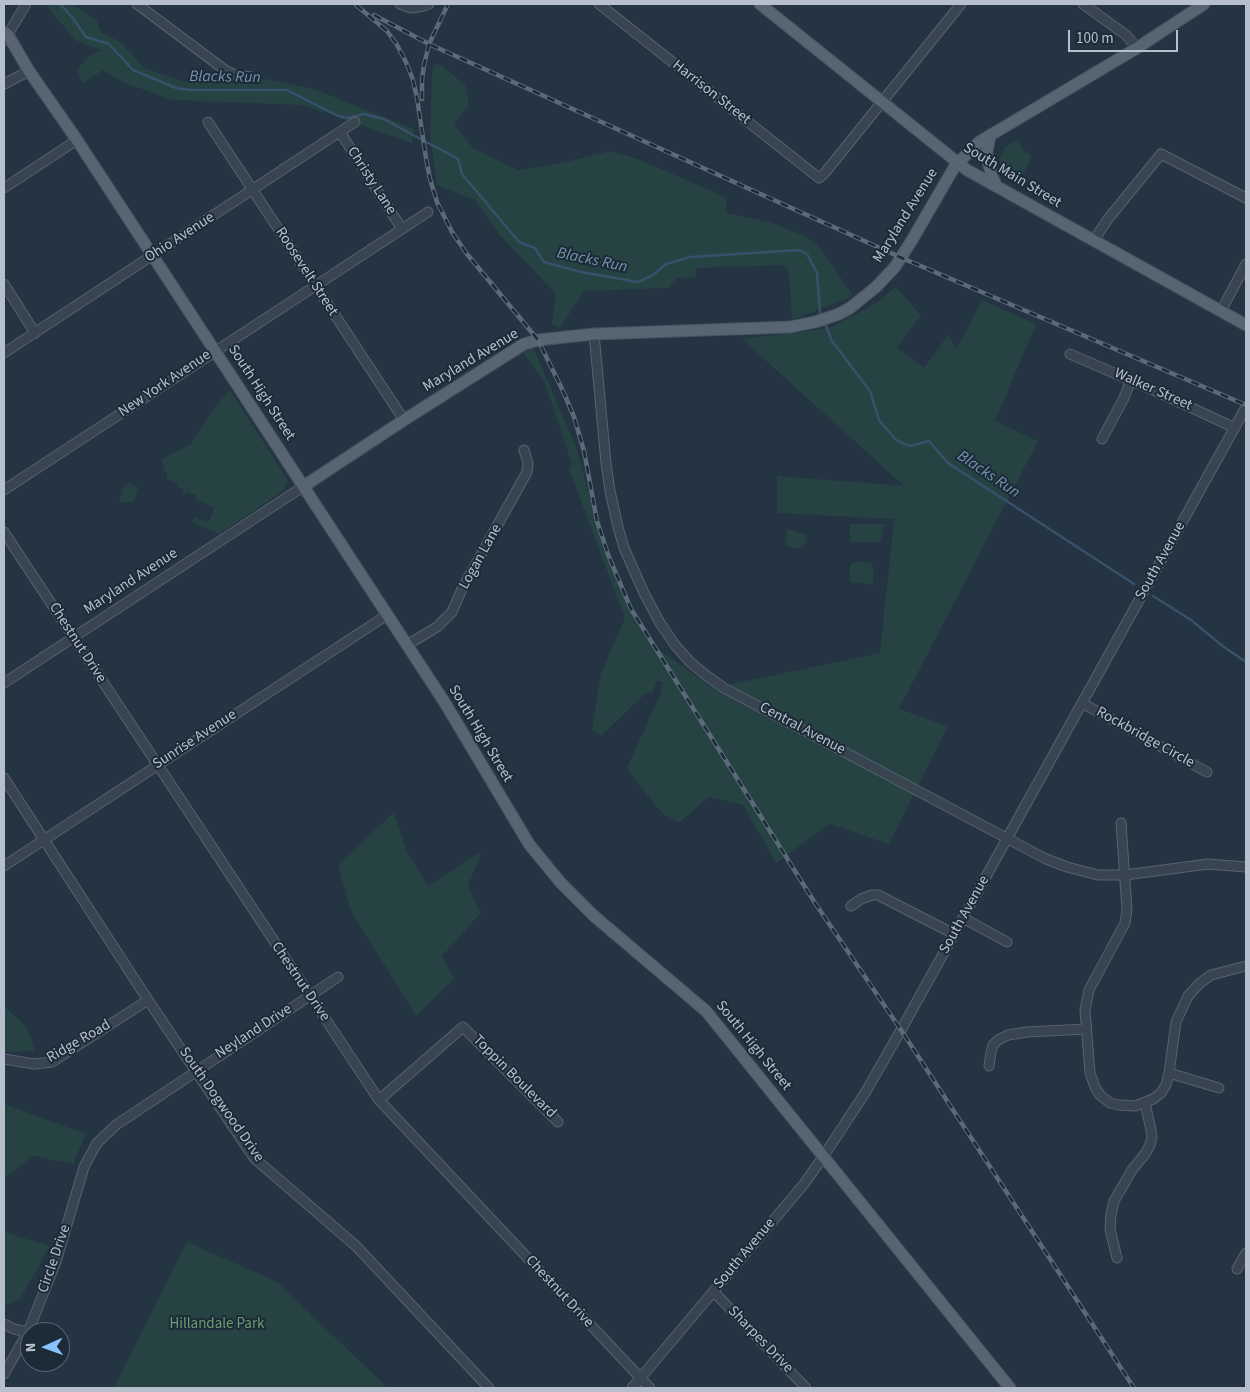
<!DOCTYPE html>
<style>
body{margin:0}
#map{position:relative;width:1250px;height:1392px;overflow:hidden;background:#243442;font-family:"Source Sans 3",sans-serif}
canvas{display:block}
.frame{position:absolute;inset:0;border:5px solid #b5c0cc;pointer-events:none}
.north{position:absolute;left:20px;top:1322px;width:50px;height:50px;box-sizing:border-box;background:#1d2a37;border:1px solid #5a6673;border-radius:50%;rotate:268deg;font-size:14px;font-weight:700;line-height:20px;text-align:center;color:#b5c0cc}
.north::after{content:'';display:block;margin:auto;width:18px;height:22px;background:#88c2fe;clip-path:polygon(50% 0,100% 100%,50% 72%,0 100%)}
.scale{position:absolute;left:1068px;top:30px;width:110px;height:22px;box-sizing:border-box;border:2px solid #b5c0cc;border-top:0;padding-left:6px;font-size:15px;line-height:18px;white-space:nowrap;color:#b5c0cc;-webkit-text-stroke:4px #1d2a37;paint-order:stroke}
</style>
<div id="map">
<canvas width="1250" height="1392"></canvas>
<div class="frame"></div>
<div class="north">N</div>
<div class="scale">100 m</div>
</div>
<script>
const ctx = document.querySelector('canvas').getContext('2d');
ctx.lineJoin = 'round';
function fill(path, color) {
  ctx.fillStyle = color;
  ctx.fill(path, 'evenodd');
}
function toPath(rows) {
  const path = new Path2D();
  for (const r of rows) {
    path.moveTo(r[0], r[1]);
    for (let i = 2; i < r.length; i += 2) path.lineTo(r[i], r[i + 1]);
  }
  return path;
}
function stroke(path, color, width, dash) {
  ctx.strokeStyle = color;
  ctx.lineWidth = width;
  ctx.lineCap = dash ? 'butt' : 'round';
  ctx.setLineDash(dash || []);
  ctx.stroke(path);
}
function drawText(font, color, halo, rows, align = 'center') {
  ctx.font = font + ' "Source Sans 3",sans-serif';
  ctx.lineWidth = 4;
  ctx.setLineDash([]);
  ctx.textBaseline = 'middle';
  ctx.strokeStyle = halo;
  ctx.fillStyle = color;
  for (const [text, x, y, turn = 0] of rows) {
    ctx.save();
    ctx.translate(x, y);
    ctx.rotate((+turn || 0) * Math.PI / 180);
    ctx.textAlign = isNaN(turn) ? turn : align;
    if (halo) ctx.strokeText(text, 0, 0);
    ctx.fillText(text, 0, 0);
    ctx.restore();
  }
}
fill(toPath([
 [45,4,76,4,75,7,96,19,101,32,122,43,144,68,185,82,236,82,267,79,317,90,414,129,412,143,303,105,173,100,125,83,103,70,82,84,77,69,91,55,101,50,75,40],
 [434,64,441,65,465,85,469,105,454,125,473,148,518,170,562,163,610,151,638,159,717,193,726,199,726,213,770,222,807,237,817,245,827,257,853,296,792,320,789,272,783,265,696,268,696,277,676,278,676,283,673,283,669,288,584,291,560,328,552,324,556,294,498,233,475,200,437,185,430,136,432,70],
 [1018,140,1022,149,1032,156,1021,179,1005,170,1000,164,1000,158,1003,150,1005,147],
 [896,287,921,315,897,348,924,368,948,335,957,348,982,300,1036,324,995,421,1038,441,899,709,948,726,889,844,830,824,776,863,743,805,709,797,679,823,665,815,655,805,627,768,660,695,663,682,656,681,653,693,646,693,601,736,592,729,601,674,625,618,569,469,572,464,544,381,519,348,531,342,576,447,605,552,627,605,647,641,713,688,888,775,727,685,880,653,894,519,777,513,777,476,904,486,742,339,830,328,870,307],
 [230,390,287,479,287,483,283,491,219,534,192,522,194,517,209,522,214,508,195,499,196,495,186,492,185,496,182,495,184,490,177,487,178,483,167,479,167,475,164,470,162,459,191,444,214,408],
 [129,483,138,488,134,502,119,502,123,487],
 [850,524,885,524,880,542,850,542],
 [788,529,805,534,807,538,805,544,802,547,797,549,787,546,785,543],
 [857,561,871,563,874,571,873,585,851,582,850,580,850,567,851,564],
 [394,812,407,852,428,886,482,851,468,886,481,913,442,956,454,979,416,1016,351,911,338,865],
 [4,1006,27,1027,35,1051,4,1052],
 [4,1104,86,1134,73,1164,33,1156,4,1178],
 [4,1232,50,1246,20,1299,4,1306],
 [187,1242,277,1282,388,1388,114,1388]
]), '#264243');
stroke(toPath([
 [60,4,72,17,86,37,109,44,133,70,176,88,189,90,287,90,338,116,347,118,364,114,384,119,422,140,438,148,458,159,462,174,519,242,535,248,544,262,581,272,638,282,653,275,666,264,690,257,799,250,807,254,817,273,820,312,822,316],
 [824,321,832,341,870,391,879,420,896,440,910,446,929,441,948,463,1134,584],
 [1153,596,1191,620,1224,647,1246,662]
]), '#37516a', 2.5);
const minor = toPath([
 [137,4,225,70,235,75,251,77],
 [400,4,411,8,424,6,429,4],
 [599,4,819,178,824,174,961,4],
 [1083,4,1126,35,1137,48],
 [4,41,26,4],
 [4,84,29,71],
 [208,122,404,420],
 [340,132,402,229],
 [4,188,77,140],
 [1094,240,1108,219,1161,154,1246,198],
 [4,284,35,333],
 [1221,311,1246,264],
 [594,334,606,463,610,491,618,527,624,548,644,593,660,623,675,645,690,662,707,676,724,688,1046,859,1067,867,1098,875,1125,875,1208,864,1246,867],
 [4,353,355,122],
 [1070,354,1162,394,1235,428],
 [1102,439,1124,398,1131,380],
 [4,490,428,212],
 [4,532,379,1100,650,1388],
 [407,645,437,627,452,612,462,589,527,472,528,463,524,450],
 [4,683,304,486],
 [1082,703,1207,772],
 [4,778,148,1000,254,1158,356,1246,489,1388],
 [1121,823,1127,910,1125,923,1089,990,1085,1010,1090,1073,1095,1087,1100,1095,1110,1103,1119,1105,1135,1106,1153,1099,1161,1093,1166,1085,1169,1073,1176,1022,1188,996,1200,983,1211,975,1246,966],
 [4,866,387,615],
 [851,906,861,899,872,895,878,895,954,934],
 [963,918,1007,942],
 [4,1059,34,1064,52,1062,148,1000],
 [989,1066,991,1052,993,1045,998,1040,1008,1035,1027,1032,1086,1029],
 [1169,1073,1219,1088],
 [379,1100,463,1027,558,1122],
 [1117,1258,1110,1229,1111,1215,1114,1201,1121,1189,1132,1170,1145,1154,1150,1145,1152,1137,1151,1130,1145,1103],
 [1237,1269,1246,1253],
 [714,1292,806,1388],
 [4,1324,14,1329,28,1332],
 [4,1374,28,1332,56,1262,84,1167,97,1143,116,1125,338,977],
 [632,1388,804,1184,823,1157,865,1093,901,1030,1246,407]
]);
const major = toPath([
 [760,4,967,170,1246,325],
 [4,32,8,35,29,71,77,140,445,703,529,844,560,882,594,916,706,1011,1010,1388],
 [990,135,987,152,988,161,991,174,997,187],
 [304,486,404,420,524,344,538,340,594,334,790,327,815,322,839,314,850,308,876,287,895,267,912,240,955,166,979,142,1137,48,1204,4]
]);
stroke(minor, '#56636f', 11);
stroke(major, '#45515e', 13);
stroke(minor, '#384551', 9);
stroke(major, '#566571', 11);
const rail = toPath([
 [356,5,387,31,397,45,406,62,413,80,417,98,426,158,430,179,437,202,452,232,467,254,538,340,563,391,574,417,584,451,597,521,609,557,631,609,815,903,901,1030,1134,1388],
 [374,15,429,44,902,258,1246,405],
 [422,99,422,80,424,65,429,44,448,4]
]);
stroke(rail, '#5a6a79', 4.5);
stroke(rail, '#1d2a37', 2.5, [8]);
drawText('15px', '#b5c0cc', '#1d2a37', [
 ["Harrison Street",711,93,38],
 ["South Main Street",1012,176,31],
 ["Christy Lane",371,181,57],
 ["Maryland Avenue",906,216,-58],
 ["Ohio Avenue",180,238,-33],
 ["Roosevelt Street",306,272,57],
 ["Maryland Avenue",471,361,-31],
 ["New York Avenue",165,384,-34],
 ["Walker Street",1153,390,24],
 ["South High Street",261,393,57],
 ["Logan Lane",481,557,-61],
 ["South Avenue",1161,561,-61],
 ["Maryland Avenue",131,582,-33],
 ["Chestnut Drive",77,643,57],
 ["Central Avenue",802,729,28],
 ["South High Street",480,734,59],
 ["Rockbridge Circle",1145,738,29],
 ["Sunrise Avenue",195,740,-33],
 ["South Avenue",965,915,-61],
 ["Chestnut Drive",300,982,56],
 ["Neyland Drive",254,1032,-33],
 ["Ridge Road",79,1042,-30],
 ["South High Street",753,1046,51],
 ["Toppin Boulevard",514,1077,45],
 ["South Dogwood Drive",221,1105,55],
 ["South Avenue",745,1254,-50],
 ["Circle Drive",55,1259,-71],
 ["Chestnut Drive",559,1292,47],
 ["Sharpes Drive",760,1340,46]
]);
drawText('15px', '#6b9e71', '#1d2a37', [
 ["Hillandale Park",217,1325]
]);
drawText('italic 16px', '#7394b0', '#1d2a37', [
 ["Blacks Run",225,78,1],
 ["Blacks Run",592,261,12],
 ["Blacks Run",988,475,34]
]);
</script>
